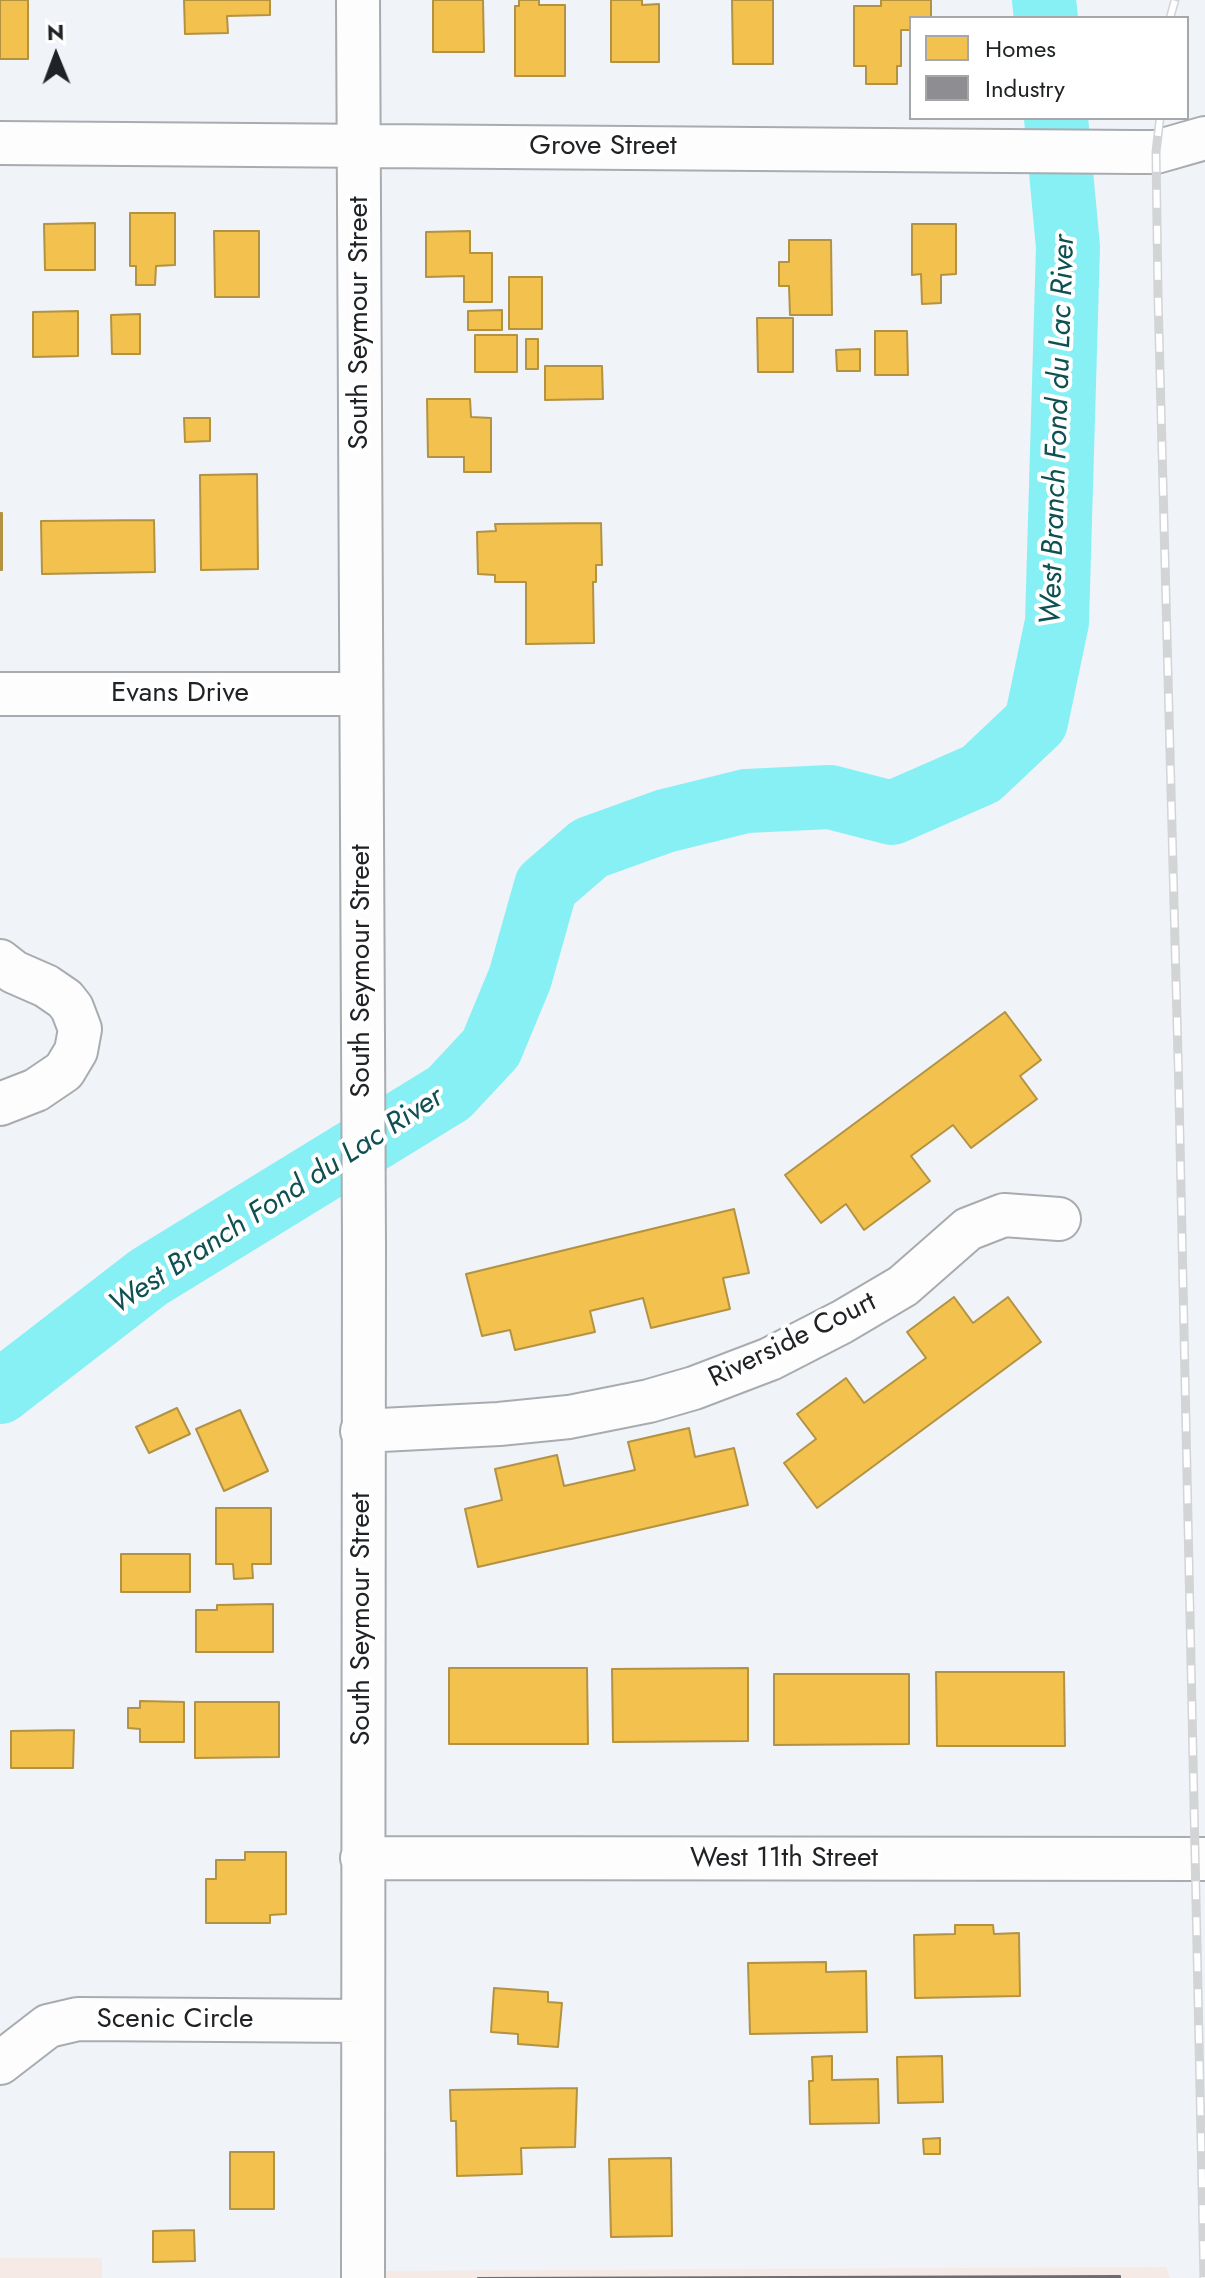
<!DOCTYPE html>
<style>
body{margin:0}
#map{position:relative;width:1205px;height:2278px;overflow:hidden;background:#f0f3f8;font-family:Jost,sans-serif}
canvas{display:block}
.legend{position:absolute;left:909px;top:16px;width:280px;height:104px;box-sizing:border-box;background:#fff;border:2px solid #a6a7a8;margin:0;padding:10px 14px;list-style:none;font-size:24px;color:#202325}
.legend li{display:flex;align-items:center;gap:16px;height:40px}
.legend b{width:40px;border:2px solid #a6a7a8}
.north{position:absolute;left:16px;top:16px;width:80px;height:80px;-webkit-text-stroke:6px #fff;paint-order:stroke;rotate:359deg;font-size:22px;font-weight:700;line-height:32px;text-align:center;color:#202325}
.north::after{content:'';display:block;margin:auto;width:28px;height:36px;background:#202325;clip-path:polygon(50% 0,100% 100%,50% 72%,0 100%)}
</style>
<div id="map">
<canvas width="1205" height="2278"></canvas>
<ul class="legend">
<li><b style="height:22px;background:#f2c14e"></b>Homes</li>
<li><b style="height:22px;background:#8d8d92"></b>Industry</li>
</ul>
<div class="north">N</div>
</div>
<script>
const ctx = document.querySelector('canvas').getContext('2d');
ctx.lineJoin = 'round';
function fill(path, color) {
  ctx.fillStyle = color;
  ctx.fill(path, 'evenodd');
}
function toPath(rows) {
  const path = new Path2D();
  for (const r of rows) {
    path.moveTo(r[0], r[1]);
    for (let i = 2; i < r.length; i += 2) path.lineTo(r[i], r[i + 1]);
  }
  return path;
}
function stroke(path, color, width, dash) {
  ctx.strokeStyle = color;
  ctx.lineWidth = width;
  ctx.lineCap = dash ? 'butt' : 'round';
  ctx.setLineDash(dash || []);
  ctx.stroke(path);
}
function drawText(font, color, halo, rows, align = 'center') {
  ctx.font = font + ' Jost,sans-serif';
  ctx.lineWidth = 8;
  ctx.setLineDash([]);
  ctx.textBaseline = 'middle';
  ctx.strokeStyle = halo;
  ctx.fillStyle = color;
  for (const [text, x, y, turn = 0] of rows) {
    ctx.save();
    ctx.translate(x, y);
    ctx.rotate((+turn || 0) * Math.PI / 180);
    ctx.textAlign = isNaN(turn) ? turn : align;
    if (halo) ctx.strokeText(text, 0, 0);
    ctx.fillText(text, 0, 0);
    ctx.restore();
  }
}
fill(toPath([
 [0,2258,102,2258,102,2278,0,2278],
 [1166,2267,1170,2278,363,2278,363,2271]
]), '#f6eae6');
const homes = toPath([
 [0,0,28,0,28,59,0,59,0,0],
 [184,0,270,0,270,15,227,16,228,33,185,34,184,0],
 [433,0,483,0,484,52,433,52,433,0],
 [519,0,539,0,539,5,565,5,565,76,515,76,515,6,519,6,519,0],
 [611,0,642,0,642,5,659,4,659,62,611,62,611,0],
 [732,0,773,0,773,64,733,64,732,0],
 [881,0,931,0,931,18,911,18,911,30,901,30,901,66,897,66,897,84,866,84,866,66,854,66,854,6,881,6,881,0],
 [130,213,175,213,175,265,156,266,155,285,136,285,136,266,130,266,130,213],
 [95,223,95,270,45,270,44,224,95,223],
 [912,224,956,224,956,274,941,275,941,303,922,304,921,274,912,275,912,224],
 [214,231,259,231,259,297,215,297,214,231],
 [470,231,470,253,492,253,492,302,464,302,464,276,426,277,426,232,470,231],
 [789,240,831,240,832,315,790,315,789,286,779,286,779,262,789,262,789,240],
 [509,277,542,277,542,329,509,329,509,277],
 [502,310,502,330,468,330,468,311,502,310],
 [78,311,78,356,33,357,33,312,78,311],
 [140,314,140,354,112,354,111,315,140,314],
 [757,318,793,318,793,372,758,372,757,318],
 [875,331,907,331,908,375,875,375,875,331],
 [475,335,517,335,517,372,475,372,475,335],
 [526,339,538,339,538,369,526,369,526,339],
 [860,349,860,371,837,371,836,350,860,349],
 [545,366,602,366,603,399,545,400,545,366],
 [427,399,470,399,471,417,491,418,491,472,464,472,464,457,428,457,427,399],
 [184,418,210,418,210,441,185,442,184,418],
 [257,474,258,569,201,570,200,475,257,474],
 [0,513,2,513,2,570,0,570,0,513],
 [154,520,155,572,42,574,41,521,154,520],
 [601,523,602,565,596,565,596,582,593,582,594,643,526,644,526,582,495,582,495,575,478,574,477,532,496,531,495,524,601,523],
 [1005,1012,1041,1060,1020,1076,1037,1099,971,1148,953,1125,911,1156,930,1181,864,1230,846,1204,821,1223,785,1175,1005,1012],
 [734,1209,749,1273,723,1278,730,1309,651,1328,643,1298,590,1311,595,1332,515,1350,510,1330,482,1336,466,1274,734,1209],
 [954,1297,973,1323,1008,1297,1041,1342,817,1508,784,1463,816,1439,797,1414,846,1378,864,1403,926,1358,907,1332,954,1297],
 [177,1408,190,1434,149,1453,136,1427,177,1408],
 [240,1410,268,1471,224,1491,196,1429,240,1410],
 [689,1428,695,1457,734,1448,748,1505,478,1567,465,1509,502,1500,495,1469,557,1455,564,1486,635,1470,628,1442,689,1428],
 [216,1508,271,1508,271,1564,252,1564,253,1578,234,1579,233,1564,216,1564,216,1508],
 [121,1554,190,1554,190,1592,121,1592,121,1554],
 [273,1604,273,1652,196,1652,196,1610,217,1610,217,1605,273,1604],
 [449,1668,587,1668,588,1744,449,1744,449,1668],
 [748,1668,748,1741,613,1742,612,1669,748,1668],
 [936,1672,1064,1672,1065,1746,937,1746,936,1672],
 [774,1674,909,1674,909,1744,774,1745,774,1674],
 [140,1701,184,1702,184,1742,140,1742,140,1729,128,1728,128,1708,140,1708,140,1701],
 [195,1702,279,1702,279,1757,195,1758,195,1702],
 [74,1730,73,1768,11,1768,11,1731,74,1730],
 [245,1852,286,1852,286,1914,270,1915,270,1923,206,1923,206,1879,216,1879,216,1860,245,1860,245,1852],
 [955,1925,993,1925,994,1934,1019,1933,1020,1996,915,1998,914,1935,955,1934,955,1925],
 [826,1962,826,1972,866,1971,867,2032,750,2034,748,1963,826,1962],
 [494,1988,548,1992,548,2002,562,2003,558,2047,518,2044,518,2034,491,2032,494,1988],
 [832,2056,832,2080,878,2079,879,2123,810,2124,809,2081,813,2081,812,2057,832,2056],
 [942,2056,943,2102,898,2103,897,2057,942,2056],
 [577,2088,575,2147,521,2148,522,2174,457,2176,456,2121,451,2121,450,2090,577,2088],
 [940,2138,940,2154,924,2154,923,2139,940,2138],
 [230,2152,274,2152,274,2209,230,2209,230,2152],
 [671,2158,672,2236,611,2237,609,2159,671,2158],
 [194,2230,195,2261,153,2262,153,2231,194,2230]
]);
fill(homes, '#f2c14e');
stroke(homes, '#b39242', 2);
const industry = toPath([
 [1120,2276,1120,2278,478,2278,1120,2276]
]);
fill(industry, '#8d8d92');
stroke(industry, '#6c6d71', 2);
stroke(toPath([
 [1044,0,1046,18],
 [0,1392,149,1277,449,1093,491,1048,520,978,546,886,590,848,665,821,746,801,830,797,892,813,981,774,1036,722,1057,622,1068,247,1056,118]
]), '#87f0f4', 64);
const minor = toPath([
 [358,0,364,1242,363,2278],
 [0,143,1134,152,1156,152,1205,138],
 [0,694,361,694],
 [0,961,14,972,46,986,65,999,72,1008,80,1029,76,1051,64,1071,36,1090,0,1104],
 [362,1431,499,1424,569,1417,649,1401,694,1388,770,1359,842,1322,903,1286,968,1229,1004,1215,1059,1219],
 [362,1858,1205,1859],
 [0,2063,48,2026,78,2019,363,2021]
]);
stroke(minor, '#a8acaf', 46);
stroke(minor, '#fdfdfe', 42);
const rail = toPath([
 [1170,18,1175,0],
 [1160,118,1156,152,1158,296,1179,1094,1204,2278]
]);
stroke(rail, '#d2d4d5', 9);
stroke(rail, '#fff', 6, [18]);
drawText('28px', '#202325', '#fff', [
 ["Grove Street",603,147],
 ["South Seymour Street",360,323,-90],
 ["Evans Drive",180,694],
 ["South Seymour Street",362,971,-90],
 ["Riverside Court",793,1341,-26],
 ["South Seymour Street",362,1619,-90],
 ["West 11th Street",784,1859],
 ["Scenic Circle",175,2020]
]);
drawText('italic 30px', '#0f5153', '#fff', [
 ["West Branch Fond du Lac River",1059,430,-88],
 ["West Branch Fond du Lac River",277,1202,-33]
]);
</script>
